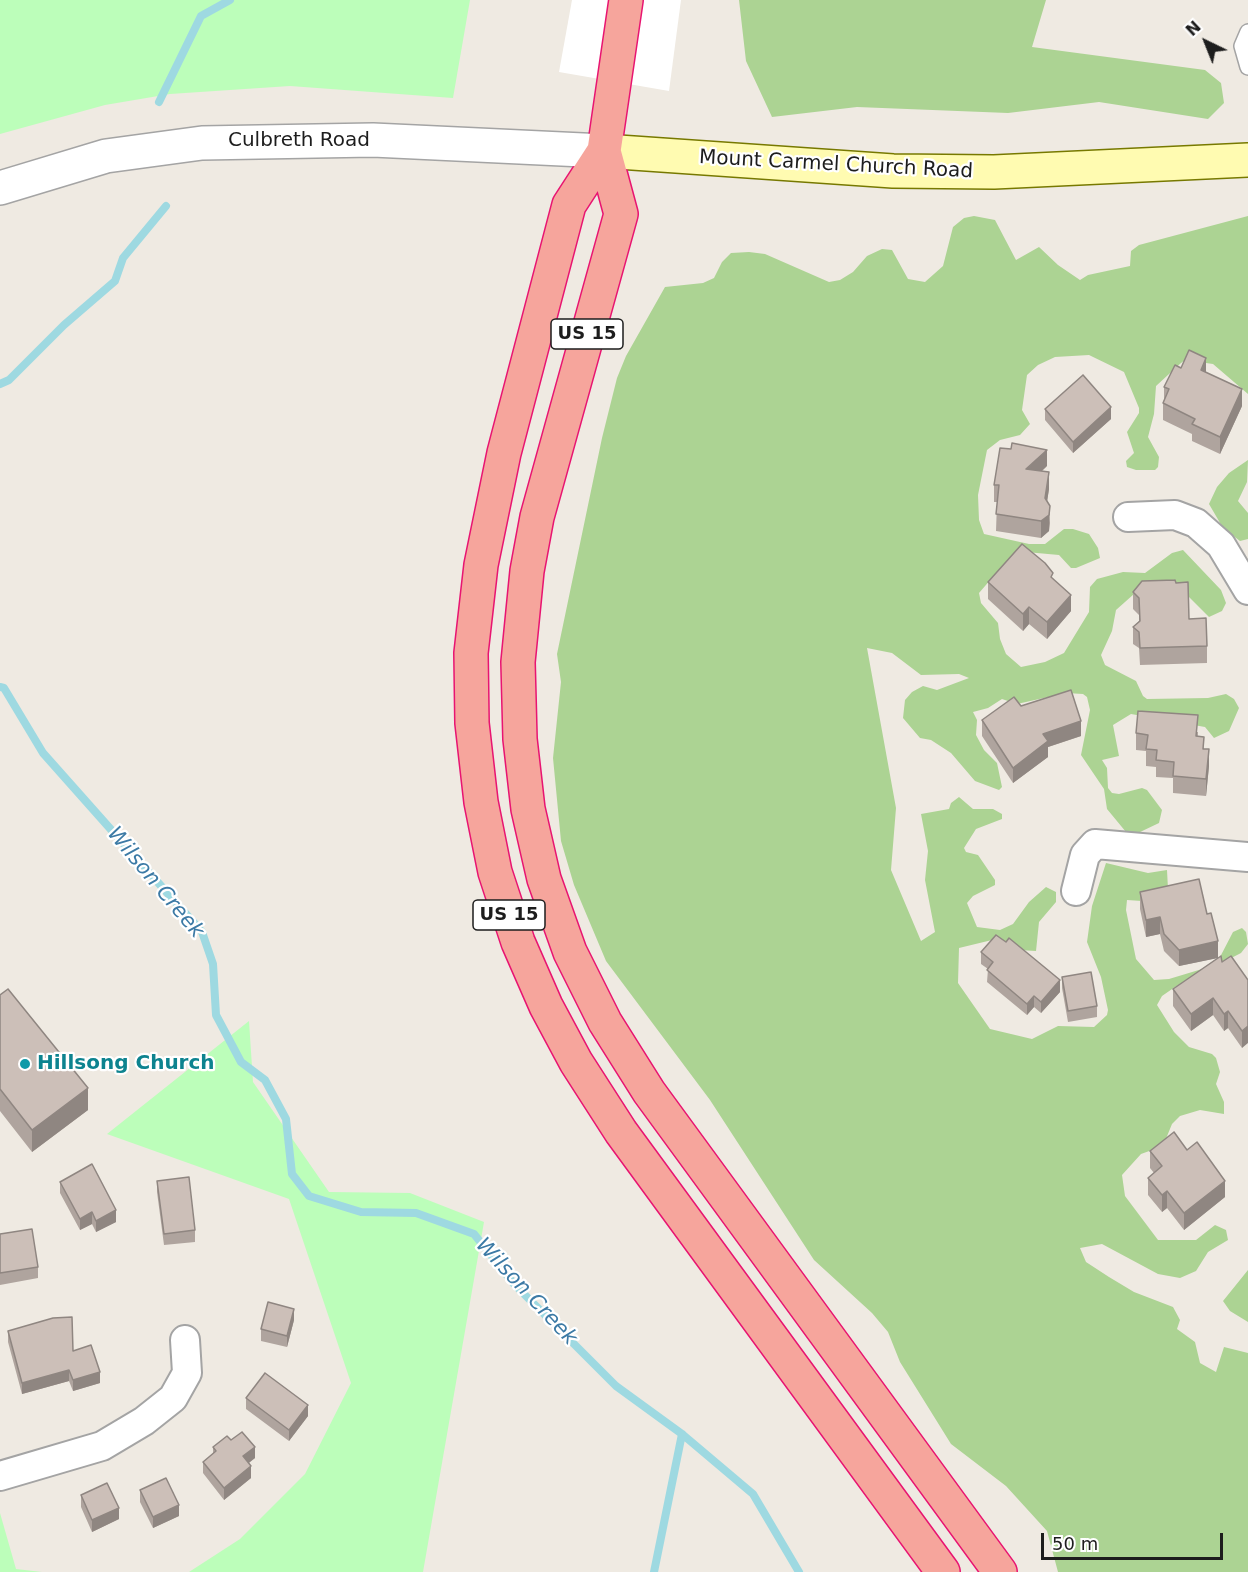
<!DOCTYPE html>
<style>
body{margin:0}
#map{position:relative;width:1248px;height:1572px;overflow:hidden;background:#efeae2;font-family:"DejaVu Sans",sans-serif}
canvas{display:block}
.north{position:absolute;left:1176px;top:12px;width:60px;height:60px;-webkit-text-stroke:4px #fff;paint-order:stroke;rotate:317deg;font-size:16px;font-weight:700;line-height:24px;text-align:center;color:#1d1d1d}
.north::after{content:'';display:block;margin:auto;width:21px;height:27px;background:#1d1d1d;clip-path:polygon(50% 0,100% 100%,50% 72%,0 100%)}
.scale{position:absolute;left:1041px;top:1533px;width:182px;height:27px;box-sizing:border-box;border:3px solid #1d1d1d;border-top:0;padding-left:8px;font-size:18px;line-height:21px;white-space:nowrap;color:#1d1d1d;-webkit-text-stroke:4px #fff;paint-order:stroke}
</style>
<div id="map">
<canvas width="1248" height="1572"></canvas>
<div class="north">N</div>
<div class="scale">50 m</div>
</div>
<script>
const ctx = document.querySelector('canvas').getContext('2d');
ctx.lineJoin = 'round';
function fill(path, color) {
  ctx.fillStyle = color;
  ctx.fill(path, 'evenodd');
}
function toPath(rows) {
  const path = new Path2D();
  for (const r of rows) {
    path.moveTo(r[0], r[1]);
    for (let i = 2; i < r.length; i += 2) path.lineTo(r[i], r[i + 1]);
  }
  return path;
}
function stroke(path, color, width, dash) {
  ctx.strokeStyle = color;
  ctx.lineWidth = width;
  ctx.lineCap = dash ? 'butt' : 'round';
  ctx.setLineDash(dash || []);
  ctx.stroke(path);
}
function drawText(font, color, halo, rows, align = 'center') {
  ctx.font = font + ' "DejaVu Sans",sans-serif';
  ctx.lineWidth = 4.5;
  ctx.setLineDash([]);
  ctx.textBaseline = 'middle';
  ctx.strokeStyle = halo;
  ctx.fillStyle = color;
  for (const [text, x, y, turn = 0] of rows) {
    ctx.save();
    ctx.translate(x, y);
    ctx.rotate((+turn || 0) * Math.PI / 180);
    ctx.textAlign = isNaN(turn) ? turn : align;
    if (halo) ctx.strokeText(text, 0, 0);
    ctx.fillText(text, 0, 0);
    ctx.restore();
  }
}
fill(toPath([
 [739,0,1046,0,1032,47,1205,70,1221,83,1224,103,1208,119,1099,102,1008,113,857,107,772,117,746,61],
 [974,216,995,220,1016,260,1039,247,1058,265,1080,280,1088,275,1130,266,1131,251,1139,245,1248,216,1248,394,1213,364,1185,360,1181,363,1156,386,1154,414,1148,437,1159,457,1158,467,1155,470,1136,470,1127,467,1126,461,1134,453,1127,432,1139,413,1139,408,1124,372,1089,355,1055,357,1038,365,1027,375,1022,410,1030,424,1020,435,1000,440,987,450,978,495,979,520,984,534,1029,544,1045,544,1064,529,1073,529,1089,534,1098,548,1100,558,1076,568,1071,568,1059,555,1026,552,998,571,979,593,981,603,998,623,1000,639,1006,654,1021,667,1045,662,1064,653,1089,612,1090,587,1097,579,1123,572,1145,573,1172,553,1183,550,1221,590,1226,603,1222,611,1209,617,1185,593,1134,594,1116,610,1112,631,1101,655,1105,665,1136,681,1143,696,1147,699,1208,698,1226,694,1234,699,1239,708,1229,731,1214,738,1205,727,1131,714,1113,725,1119,756,1102,760,1107,768,1108,788,1112,793,1119,794,1142,788,1147,790,1162,810,1159,823,1138,833,1126,832,1107,809,1104,789,1081,755,1090,710,1087,697,1083,694,1066,693,1017,704,1002,699,988,708,973,712,977,720,976,735,984,750,997,763,1002,787,999,790,975,781,951,753,931,740,920,738,903,718,905,700,912,692,923,686,937,690,969,678,959,674,921,675,892,653,867,648,896,808,891,870,921,941,935,932,925,880,928,851,921,814,949,809,951,803,959,797,973,809,993,809,1002,814,1002,819,976,829,964,848,966,852,978,855,995,880,995,885,973,896,967,903,977,927,1000,930,1013,924,1029,902,1046,887,1056,892,1056,902,1039,922,1036,951,1019,950,992,940,959,948,958,983,990,1029,1032,1039,1058,1026,1094,1027,1107,1015,1108,1010,1101,977,1087,942,1092,906,1106,863,1148,873,1167,870,1168,889,1142,901,1127,900,1126,910,1136,959,1154,980,1169,979,1212,966,1219,959,1233,932,1242,928,1246,932,1248,944,1241,953,1175,987,1162,996,1157,1005,1174,1032,1189,1047,1212,1054,1216,1058,1220,1072,1216,1084,1224,1102,1224,1114,1200,1110,1180,1116,1172,1124,1163,1146,1141,1154,1122,1175,1125,1196,1158,1240,1196,1240,1215,1225,1226,1230,1228,1240,1208,1252,1196,1271,1180,1278,1158,1274,1102,1244,1080,1248,1086,1262,1109,1277,1134,1292,1173,1307,1180,1320,1177,1329,1195,1342,1200,1363,1216,1372,1224,1347,1248,1353,1248,1572,1058,1572,1047,1531,1006,1486,951,1444,900,1362,888,1332,872,1313,814,1260,710,1100,606,961,574,885,561,841,553,758,561,682,557,654,602,438,617,378,626,356,665,287,703,283,714,278,722,262,731,253,749,252,765,254,829,282,840,280,853,272,867,256,882,249,892,250,908,279,925,282,943,266,953,227,964,218],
 [1248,460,1247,482,1238,501,1248,513,1248,539,1240,541,1223,528,1209,504,1217,487,1229,473],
 [1248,1270,1248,1322,1230,1311,1223,1301]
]), '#acd393');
fill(toPath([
 [0,0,470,0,453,98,290,86,170,94,105,105,0,134],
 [249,1021,253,1082,329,1192,410,1193,484,1222,423,1572,189,1572,240,1539,305,1474,351,1383,289,1199,107,1134],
 [0,1513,16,1569,42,1572,0,1572]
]), '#bcfeba');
fill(toPath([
 [572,0,681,0,669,91,559,72]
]), '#fff');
stroke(toPath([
 [159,102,201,16,230,0],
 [0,384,9,380,64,325,115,281,123,258,166,206],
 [0,687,4,688,43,753,202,932,213,964,216,1015,241,1062,265,1080,286,1119,292,1174,309,1196,361,1212,416,1213,474,1234,514,1284,616,1386,682,1434,753,1494,799,1572],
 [654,1572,682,1434]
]), '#9ed9e1', 8);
const service = toPath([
 [1248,32,1242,46,1248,67]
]);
const minor = toPath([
 [1128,517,1175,515,1196,523,1221,545,1248,590],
 [1076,891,1085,855,1095,844,1248,857],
 [0,1476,102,1446,144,1421,173,1398,187,1373,185,1340]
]);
const tertiary = toPath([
 [0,188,106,156,202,143,373,140,604,151]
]);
const secondary = toPath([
 [604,151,893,171,994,172,1248,160]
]);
const trunk = toPath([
 [626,0,604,151,621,214,537,517,527,571,518,662,520,739,528,809,544,879,570,952,605,1022,649,1092,1000,1572],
 [604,151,569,205,504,453,481,565,471,653,472,723,481,802,495,872,518,942,546,1006,576,1062,621,1132,943,1572]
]);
stroke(service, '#a4a4a4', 18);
stroke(minor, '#a4a4a4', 32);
stroke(tertiary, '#a4a4a4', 36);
stroke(secondary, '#777900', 36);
stroke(trunk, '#e81471', 36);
stroke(service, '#fff', 15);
stroke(minor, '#fff', 28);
stroke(tertiary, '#fff', 33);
stroke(secondary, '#fffbb1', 33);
stroke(trunk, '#f6a59c', 33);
fill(toPath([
 [1181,368,1206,373,1242,406,1220,454,1192,441,1192,434,1163,420,1163,403,1164,400,1164,387],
 [1045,409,1111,419,1073,453,1045,420],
 [1047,466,1042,471,1049,489,1047,501,1050,523,1049,531,1041,538,996,531,997,502,994,502,994,485],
 [1053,579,1071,611,1047,639,1029,624,1023,631,988,599,988,582],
 [1176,583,1189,619,1207,646,1207,663,1140,665,1139,648,1133,644,1133,627,1139,621,1139,615,1133,609,1133,592],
 [1021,706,1081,736,1048,747,1048,757,1013,783,982,736,982,720],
 [1198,732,1198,736,1204,749,1209,766,1206,796,1173,793,1173,778,1156,777,1156,767,1146,766,1146,751,1136,750,1136,733],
 [1140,892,1222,962,1248,980,1242,1048,1228,1028,1224,1031,1213,1015,1191,1031,1173,1006,1173,989,1217,958,1179,966,1164,951,1160,934,1146,937,1140,909],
 [981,952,1060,992,1041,1013,1034,1007,1027,1015,987,982,988,969,981,964],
 [1062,977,1097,1006,1097,1017,1068,1022,1062,988],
 [0,995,88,1110,32,1152,0,1111],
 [1150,1151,1225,1197,1184,1230,1167,1208,1162,1212,1148,1195,1148,1178,1154,1173,1150,1168],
 [157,1181,195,1230,195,1242,164,1245,157,1192],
 [60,1182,116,1222,96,1232,92,1224,80,1230,60,1193],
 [0,1234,38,1267,38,1278,0,1285],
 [294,1320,287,1347,261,1341,261,1329],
 [8,1331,73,1351,100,1383,73,1391,69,1381,22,1394,8,1342],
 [246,1398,308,1416,289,1441,246,1409],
 [231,1440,255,1458,249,1463,251,1478,224,1500,203,1473,203,1462,213,1454,213,1447],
 [140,1490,179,1516,153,1528,140,1502],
 [81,1495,119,1519,92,1532,81,1507]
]), '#afa49e');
fill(toPath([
 [1206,358,1206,375,1201,370],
 [1242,389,1242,406,1220,454,1220,437],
 [1111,407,1111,419,1073,453,1073,442],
 [1047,450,1047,466,1026,485,1026,469],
 [1049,472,1049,489,1045,515,1045,498],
 [1050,506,1049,531,1041,538,1041,521],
 [1071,595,1071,611,1047,639,1047,622],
 [1029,607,1029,624,1023,631,1023,614],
 [1081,721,1081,736,1048,747,1048,757,1013,783,1013,768,1043,734],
 [1209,749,1209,766,1206,796,1206,779],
 [1160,917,1160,934,1146,937,1146,920],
 [1218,941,1218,958,1179,966,1179,950],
 [1060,980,1060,992,1041,1013,1041,1002],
 [1034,996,1034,1007,1027,1015,1027,1004],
 [1213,998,1213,1015,1191,1031,1191,1014],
 [1228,1011,1228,1028,1224,1031,1224,1014],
 [1248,1026,1248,1043,1242,1048,1242,1031],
 [88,1088,88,1110,32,1152,32,1130],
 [1225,1181,1225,1197,1184,1230,1184,1213],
 [1167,1191,1167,1208,1162,1212,1162,1195],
 [116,1210,116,1222,96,1232,96,1221],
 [92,1212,92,1224,80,1230,80,1219],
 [294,1309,294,1320,287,1347,287,1336],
 [69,1370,69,1381,22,1394,22,1383],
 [100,1372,100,1383,73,1391,73,1380],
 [308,1405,308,1416,289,1441,289,1430],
 [255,1447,255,1458,243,1467,243,1456],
 [251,1466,251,1478,224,1500,224,1488],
 [179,1505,179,1516,153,1528,153,1517],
 [119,1508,119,1519,92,1532,92,1520]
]), '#8f8681');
const building = toPath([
 [1189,350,1206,358,1201,370,1242,389,1220,437,1192,424,1195,419,1163,403,1169,389,1164,387,1175,365,1181,368,1189,350],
 [1083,375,1111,407,1073,442,1045,409,1083,375],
 [1012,443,1047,450,1026,469,1049,472,1045,498,1050,506,1049,515,1041,521,996,514,999,485,994,485,1000,448,1011,449,1012,443],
 [1022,544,1045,563,1053,573,1051,577,1071,595,1047,622,1029,607,1023,614,988,582,1022,544],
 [1175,580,1176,583,1188,582,1189,619,1206,618,1207,646,1140,648,1139,632,1133,627,1140,621,1139,598,1133,592,1142,581,1175,580],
 [1071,690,1081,721,1043,734,1048,741,1013,768,982,720,1014,697,1021,706,1071,690],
 [1138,711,1198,715,1196,736,1204,737,1203,749,1209,749,1206,779,1173,776,1174,762,1156,760,1157,750,1146,749,1148,735,1136,733,1138,711],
 [1199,879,1207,914,1211,913,1218,941,1179,950,1164,934,1160,917,1146,920,1140,892,1199,879],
 [996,935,1006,942,1009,938,1060,980,1041,1002,1034,996,1027,1004,987,970,993,962,981,952,996,935],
 [1221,956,1222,962,1231,956,1248,980,1248,1026,1242,1031,1228,1011,1224,1014,1213,998,1191,1014,1173,989,1221,956],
 [1091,972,1097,1006,1068,1011,1062,977,1091,972],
 [8,989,88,1088,32,1130,0,1089,0,995,8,989],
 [1174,1132,1187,1150,1197,1142,1225,1181,1184,1213,1167,1191,1162,1195,1148,1178,1162,1166,1150,1151,1174,1132],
 [92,1164,116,1210,96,1221,92,1212,80,1219,60,1182,92,1164],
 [189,1177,195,1230,164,1234,157,1181,189,1177],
 [32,1229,38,1267,0,1273,0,1234,32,1229],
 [268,1302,294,1309,287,1336,261,1329,268,1302],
 [72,1317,73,1351,91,1345,100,1372,73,1380,69,1370,22,1383,8,1331,53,1318,72,1317],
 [265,1373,308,1405,289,1430,246,1398,265,1373],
 [242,1432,255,1447,243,1456,251,1466,224,1488,203,1462,216,1451,213,1447,227,1436,231,1440,242,1432],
 [166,1478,179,1505,153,1517,140,1490,166,1478],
 [107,1483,119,1508,92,1520,81,1495,107,1483]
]);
fill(building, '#ccbfb8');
stroke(building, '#8f8681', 1.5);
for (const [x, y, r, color] of [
 [25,1064,6,"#0f9aa8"]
]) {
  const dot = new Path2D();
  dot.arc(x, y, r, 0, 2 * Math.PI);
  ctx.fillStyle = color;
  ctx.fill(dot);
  stroke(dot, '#fff', 2);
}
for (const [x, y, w] of [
 [587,334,72],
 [509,915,72]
]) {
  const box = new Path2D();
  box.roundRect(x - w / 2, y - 15, w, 30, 4.5);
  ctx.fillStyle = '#fff';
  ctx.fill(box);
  stroke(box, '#1d1d1d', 1.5);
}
drawText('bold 18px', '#1d1d1d', null, [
 ["US 15",587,334],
 ["US 15",509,915]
]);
drawText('20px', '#1d1d1d', '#fff', [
 ["Culbreth Road",299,141],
 ["Mount Carmel Church Road",836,165,3]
]);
drawText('bold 20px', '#0d838f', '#fff', [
 ["Hillsong Church",37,1064]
], 'left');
drawText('italic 21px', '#3c7aa5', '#fff', [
 ["Wilson Creek",155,883,50],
 ["Wilson Creek",526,1292,47]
]);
</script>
